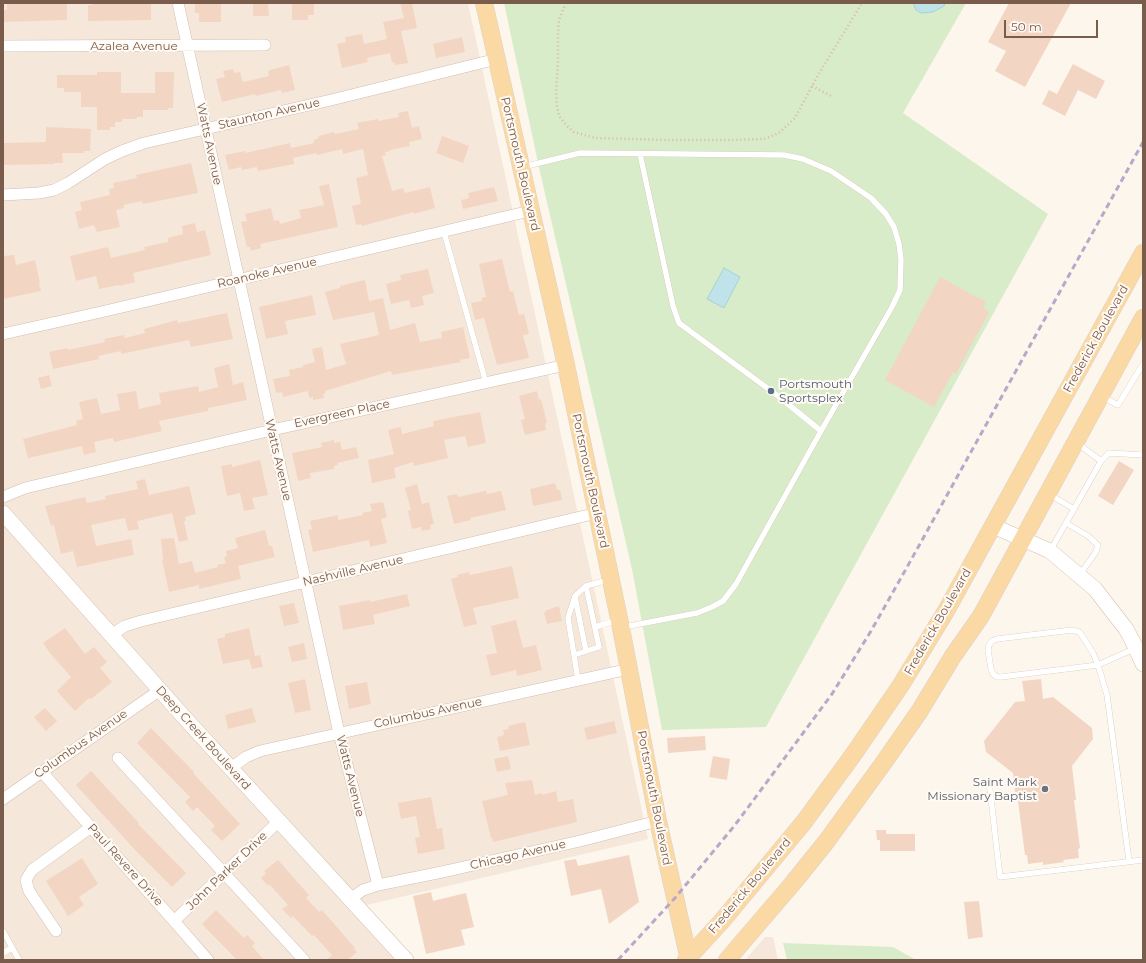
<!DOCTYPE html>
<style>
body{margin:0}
#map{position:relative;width:1146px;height:963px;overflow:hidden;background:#fdf6ec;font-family:Montserrat,sans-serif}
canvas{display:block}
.frame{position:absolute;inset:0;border:4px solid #7a5c4d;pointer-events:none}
.scale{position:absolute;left:1004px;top:20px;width:94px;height:18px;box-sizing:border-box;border:2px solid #7a5c4d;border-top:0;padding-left:5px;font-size:12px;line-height:14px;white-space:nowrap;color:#7a5c4d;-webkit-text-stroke:3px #fffaf3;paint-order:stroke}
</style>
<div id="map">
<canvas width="1146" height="963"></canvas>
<div class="frame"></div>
<div class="scale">50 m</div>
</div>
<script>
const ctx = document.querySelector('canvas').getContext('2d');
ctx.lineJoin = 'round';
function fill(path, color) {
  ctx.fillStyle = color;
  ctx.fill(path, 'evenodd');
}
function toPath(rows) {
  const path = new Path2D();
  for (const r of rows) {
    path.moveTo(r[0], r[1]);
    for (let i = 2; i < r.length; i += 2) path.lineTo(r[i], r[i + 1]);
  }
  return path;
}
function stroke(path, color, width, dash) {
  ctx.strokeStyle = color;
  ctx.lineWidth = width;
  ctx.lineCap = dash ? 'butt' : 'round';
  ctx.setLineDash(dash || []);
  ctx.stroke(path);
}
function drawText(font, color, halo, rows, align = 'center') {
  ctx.font = font + ' Montserrat,sans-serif';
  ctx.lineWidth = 4;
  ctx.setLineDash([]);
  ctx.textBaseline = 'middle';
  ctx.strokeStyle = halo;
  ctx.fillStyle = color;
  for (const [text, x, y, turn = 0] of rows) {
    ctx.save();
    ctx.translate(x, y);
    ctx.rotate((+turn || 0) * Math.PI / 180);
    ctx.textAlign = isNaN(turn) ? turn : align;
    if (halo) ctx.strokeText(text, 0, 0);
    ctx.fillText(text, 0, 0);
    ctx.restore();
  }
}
fill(toPath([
 [3,3,468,3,648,839,367,905,408,960,3,960],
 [765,937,773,937,778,960,745,960]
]), '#f5e8da');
fill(toPath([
 [504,3,966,3,903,113,1048,214,766,727,662,730,632,569,540,172],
 [783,943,893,947,916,960,787,960]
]), '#d8ecc9');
const water = toPath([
 [913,3,945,3,944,6,933,12,921,13,916,10,913,3],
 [724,268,740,277,724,308,707,299,724,268]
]);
fill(water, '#bfe3e8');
stroke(water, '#a5d3da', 1);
fill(toPath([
 [92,3,104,3,104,4,126,3,151,4,151,20,88,21,88,5,92,5],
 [195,3,221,3,221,22,199,22,199,13,195,13],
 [253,3,268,3,269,16,253,16],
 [292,3,314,3,314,15,308,15,308,20,292,20],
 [400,3,412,3,417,28,401,31,408,63,395,65,395,62,392,63,390,53,367,58,368,62,342,68,337,44,346,42,345,37,362,34,364,44,387,39,383,22,404,18],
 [1009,3,1071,3,1025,87,995,71,1006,51,988,42],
 [7,4,67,4,67,20,3,22,3,10,7,10],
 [462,37,465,52,436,58,433,44],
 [1073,64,1105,81,1096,99,1078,90,1065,116,1042,104,1049,90,1057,94],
 [289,65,295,90,282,93,281,90,256,96,255,94,222,102,216,79,225,77,223,71,233,69,234,73,240,72,243,82,269,76,268,71,270,70],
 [97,72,121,72,121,93,155,93,155,72,174,72,173,108,168,108,168,110,143,110,143,117,137,117,137,119,122,119,122,122,115,122,115,127,110,127,110,130,97,130,97,107,81,107,81,92,64,92,64,88,57,88,57,75,97,75],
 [408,111,412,128,419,126,422,139,409,142,410,146,390,150,391,151,385,152,386,155,382,156,392,191,403,188,405,193,430,187,435,208,414,214,414,212,362,226,361,224,356,225,352,206,361,204,356,178,368,175,363,149,343,154,342,149,317,155,316,153,293,158,294,164,258,171,257,167,242,170,241,167,229,170,225,155,245,151,245,153,290,143,291,148,314,143,314,140,319,138,318,136,334,132,335,134,359,129,357,123,378,119,378,121,399,117,398,113],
 [46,127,91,129,90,151,84,151,84,153,62,153,63,163,54,163,54,164,3,165,3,143,46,142],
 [442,136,469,146,463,163,436,153],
 [191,163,198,193,143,204,142,201,123,205,124,208,116,210,120,227,97,232,94,225,79,229,75,212,82,210,80,202,110,195,109,189,114,188,113,183,137,178,136,175],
 [329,184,338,227,260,244,261,248,251,251,250,247,247,247,241,222,247,221,245,214,271,208,274,221,279,220,280,224,301,218,299,210,324,205,319,186],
 [494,187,498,201,463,209,461,200,469,198,468,193],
 [195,223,197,232,205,230,211,255,133,273,135,282,119,286,119,285,99,289,96,276,76,281,70,256,108,247,111,258,145,250,144,247,168,242,168,238,183,234,182,226],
 [14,255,16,265,35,260,40,283,39,283,41,291,3,299,3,256],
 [502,259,510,292,513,291,519,315,524,314,529,334,523,335,529,358,497,365,484,318,475,320,471,303,482,301,481,298,486,297,479,264],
 [428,269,434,293,422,296,424,305,411,308,409,300,391,304,386,284,401,280,400,275],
 [940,277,986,302,983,308,989,312,956,374,953,372,934,407,885,380],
 [365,280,369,301,383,298,390,330,415,323,420,342,442,338,441,332,463,327,470,358,460,360,461,362,392,375,391,371,325,391,325,394,323,394,324,398,313,400,313,397,309,398,308,391,283,397,282,392,276,393,273,379,290,376,289,370,303,367,303,365,315,362,312,349,322,347,326,370,346,364,340,344,379,335,374,312,333,320,325,292,340,288,340,286],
 [312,295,316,315,285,321,288,334,266,339,259,307],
 [227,313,233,339,191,347,189,340,121,354,121,351,98,356,99,359,53,369,49,352,67,348,68,350,105,342,104,339,124,335,125,338,145,333,144,329,177,320,178,323],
 [229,364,233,385,243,382,247,400,208,408,208,411,159,421,162,431,114,442,113,438,94,442,96,452,84,455,82,446,28,458,23,439,77,425,76,421,83,419,79,402,97,398,101,414,120,410,117,394,136,391,139,409,161,404,159,393,198,386,199,392,218,387,214,368],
 [49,375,52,386,41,389,38,378],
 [537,391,539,400,541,399,547,423,545,423,546,430,525,435,521,420,525,419,519,396],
 [480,412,486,443,468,447,465,436,444,440,448,458,414,466,413,462,394,468,396,478,372,483,368,460,394,454,388,430,401,427,402,434,434,426,433,421],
 [334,440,334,443,340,442,342,450,356,447,359,458,337,463,338,465,334,466,334,469,310,473,311,478,298,481,292,453,322,447,321,443],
 [260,460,268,495,252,498,255,509,244,511,240,493,227,496,221,466,232,464,232,467],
 [1119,461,1134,470,1113,505,1098,496],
 [145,479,149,495,189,486,196,514,185,517,186,521,184,521,188,540,179,542,172,513,137,521,139,529,128,531,125,518,91,525,96,546,131,539,134,555,77,567,73,551,61,554,54,525,51,526,45,506,85,497,87,503,106,499,105,496,138,489,136,481],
 [555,483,557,490,560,490,562,500,533,506,530,489],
 [417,484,422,504,429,502,434,524,430,525,431,529,422,531,421,527,412,529,408,511,411,510,405,488],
 [485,491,486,491,487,494,501,491,506,510,470,518,471,520,454,524,447,496,457,494,458,497],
 [383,502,387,517,381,519,387,543,370,547,369,540,313,552,308,530,312,529,310,521,338,515,338,520,363,515,362,513,372,511,370,504],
 [265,530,269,546,272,546,275,557,238,566,241,579,199,589,199,585,169,592,162,560,163,560,161,539,174,538,179,564,192,561,195,573,218,567,217,565,226,563,224,557,227,556,226,551,238,548,235,538],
 [512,566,519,598,473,608,477,624,464,627,451,579,458,577,457,575,469,572,470,575],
 [407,594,410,606,373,615,375,624,343,630,339,606,370,600,370,602],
 [294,603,299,623,284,626,279,606],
 [559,606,562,621,547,624,544,613,547,610],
 [516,620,523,648,536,645,542,670,517,676,516,670,491,676,486,655,497,653,491,626],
 [65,628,85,654,94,647,107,662,100,668,112,682,91,699,89,698,75,711,57,691,71,677,50,653,43,643],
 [249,628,255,656,260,655,263,667,252,669,249,659,223,664,217,639,225,637,225,634],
 [304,643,307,659,292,662,288,647],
 [305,679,311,710,295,713,288,683],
 [1041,679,1043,699,1053,697,1092,728,1093,739,1072,766,1076,800,1074,800,1080,848,1078,849,1079,858,1063,860,1064,862,1043,865,1043,862,1028,864,1027,855,1025,855,1018,801,1016,801,1013,773,986,752,984,741,1015,702,1025,701,1022,681],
 [367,682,371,704,349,709,345,686],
 [45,708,57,721,46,731,34,717],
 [252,708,256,722,228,729,225,715],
 [614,721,617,733,587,740,584,728],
 [525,722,530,745,500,751,497,737,504,735,503,730,509,729,508,726],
 [151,728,194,772,193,773,240,824,222,841,211,830,215,826,197,807,193,811,185,802,190,797,137,743],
 [705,736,706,750,668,753,667,738],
 [508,756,511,769,497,772,494,759],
 [713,756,730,759,727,780,709,777],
 [91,771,139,823,138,824,186,873,172,887,136,851,76,785],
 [532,780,535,795,542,793,542,795,556,791,558,802,573,799,577,822,493,842,492,838,491,838,482,801,508,795,505,783],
 [431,797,437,829,442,828,445,849,418,854,415,838,420,837,416,816,401,819,398,803],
 [876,830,886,830,886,834,915,834,915,851,880,851,880,840,877,840],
 [629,855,639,902,609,924,601,889,571,896,564,861,576,859,578,866],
 [82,858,98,884,79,897,84,905,68,916,46,881],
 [278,860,309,895,306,898,319,912,322,910,355,948,354,949,357,952,348,960,326,960,332,955,314,935,312,936,293,916,291,918,282,909,288,905,269,884,268,886,261,878,266,874,264,871],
 [431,892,433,901,466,893,474,927,461,930,465,945,426,954,413,896],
 [979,901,983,937,968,939,964,902],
 [216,910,244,938,247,935,255,943,252,946,264,960,237,960,202,924]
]), '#f3d5c3');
const lane = toPath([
 [640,154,673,306,679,323,778,396,821,431],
 [523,167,580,153,784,155,803,159,831,171,871,198,886,214,894,227,899,244,901,259,900,290,892,307,821,431,736,584,723,601,712,607,697,613,624,627],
 [444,232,486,383],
 [1103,397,1118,405,1143,364],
 [1101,461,1109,453,1143,455],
 [1049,494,1074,509,1101,461,1077,443],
 [1066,523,1088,536,1098,545,1096,552,1080,574],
 [1050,551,1074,509],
 [575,597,586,651],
 [595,627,618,620],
 [1072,630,1079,632,1081,634,1093,653,1098,665,1001,677,997,677,993,674,991,669,988,650,989,645,992,641,997,639,1072,630],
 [574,655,599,647,586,586],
 [578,680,568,618,575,596,586,586,608,580],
 [989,781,1000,877,1143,860],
 [1129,861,1107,695,1098,665,1136,648],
 [3,931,19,960],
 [3,953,12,948]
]);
const street = toPath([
 [178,3,339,733,378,885],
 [3,46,265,45],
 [3,195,39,193,54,190,68,183,105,159,122,151,144,143,331,100,497,59],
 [3,334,101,312,530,211],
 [3,497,25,488,272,430,566,365],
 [111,635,125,626,141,621,597,513],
 [118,758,304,960],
 [231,768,246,757,260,751,629,669],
 [42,772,174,921,208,960],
 [3,799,160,690],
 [350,899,363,890,378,885,442,872,580,841,658,821],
 [174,921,279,821],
 [56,931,29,891,26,880,32,870,91,827]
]);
const secondary = toPath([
 [3,513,183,716,406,960],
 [993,526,1050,551,1095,589,1126,629,1133,642,1143,664]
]);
const primary = toPath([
 [484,3,566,365,621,628,658,821,689,960],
 [686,960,721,922,804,822,853,755,901,685,946,611,1143,253],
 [727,960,793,883,826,842,882,765,919,712,953,656,981,616,1143,318]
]);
stroke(lane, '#d1beb0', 6);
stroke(street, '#d1beb0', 12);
stroke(secondary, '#d6c0b0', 16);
stroke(primary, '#dad1cd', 18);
stroke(toPath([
 [566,3,559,20,558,33,558,64,556,92,557,106,559,116,567,126,574,132,595,138,669,140,731,140,764,139,779,133,795,118,818,75,862,3],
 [812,86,833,97]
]), '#d9b8a5', 2.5, [1, 3]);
stroke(lane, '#fff', 5.5);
stroke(street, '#fff', 11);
stroke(secondary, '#fff', 15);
stroke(primary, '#fbd9a5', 17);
stroke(toPath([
 [618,960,675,898,735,825,832,694,871,631,906,569,1143,142]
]), '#b9a8c9', 3, [6, 4]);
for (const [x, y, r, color] of [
 [771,391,4,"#5c6f8a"],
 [1045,789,4,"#6b7280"]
]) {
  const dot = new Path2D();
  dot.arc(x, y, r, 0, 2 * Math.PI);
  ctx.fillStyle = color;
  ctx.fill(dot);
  stroke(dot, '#fffaf3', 1.5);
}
drawText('12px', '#7a5c4d', '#fffaf3', [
 ["Azalea Avenue",134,46],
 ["Staunton Avenue",269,114,-13],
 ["Watts Avenue",209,144,78],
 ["Portsmouth Boulevard",520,164,77],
 ["Roanoke Avenue",267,273,-13],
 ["Frederick Boulevard",1096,339,-61],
 ["Evergreen Place",342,414,-12],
 ["Watts Avenue",278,460,77],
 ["Portsmouth Boulevard",590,481,78],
 ["Nashville Avenue",353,571,-13],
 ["Frederick Boulevard",938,622,-60],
 ["Columbus Avenue",428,713,-12],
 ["Deep Creek Boulevard",203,738,48],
 ["Columbus Avenue",81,744,-35],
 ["Watts Avenue",350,776,76],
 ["Portsmouth Boulevard",654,798,79],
 ["Chicago Avenue",518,855,-13],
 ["Paul Revere Drive",125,865,48],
 ["John Parker Drive",227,871,-44],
 ["Frederick Boulevard",750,886,-50]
]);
drawText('12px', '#4e5e75', '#fffaf3', [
 ["Portsmouth",779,384],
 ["Sportsplex",779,398]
], 'left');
drawText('12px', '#5b616d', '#fffaf3', [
 ["Saint Mark",1037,782],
 ["Missionary Baptist",1037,796]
], 'right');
</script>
